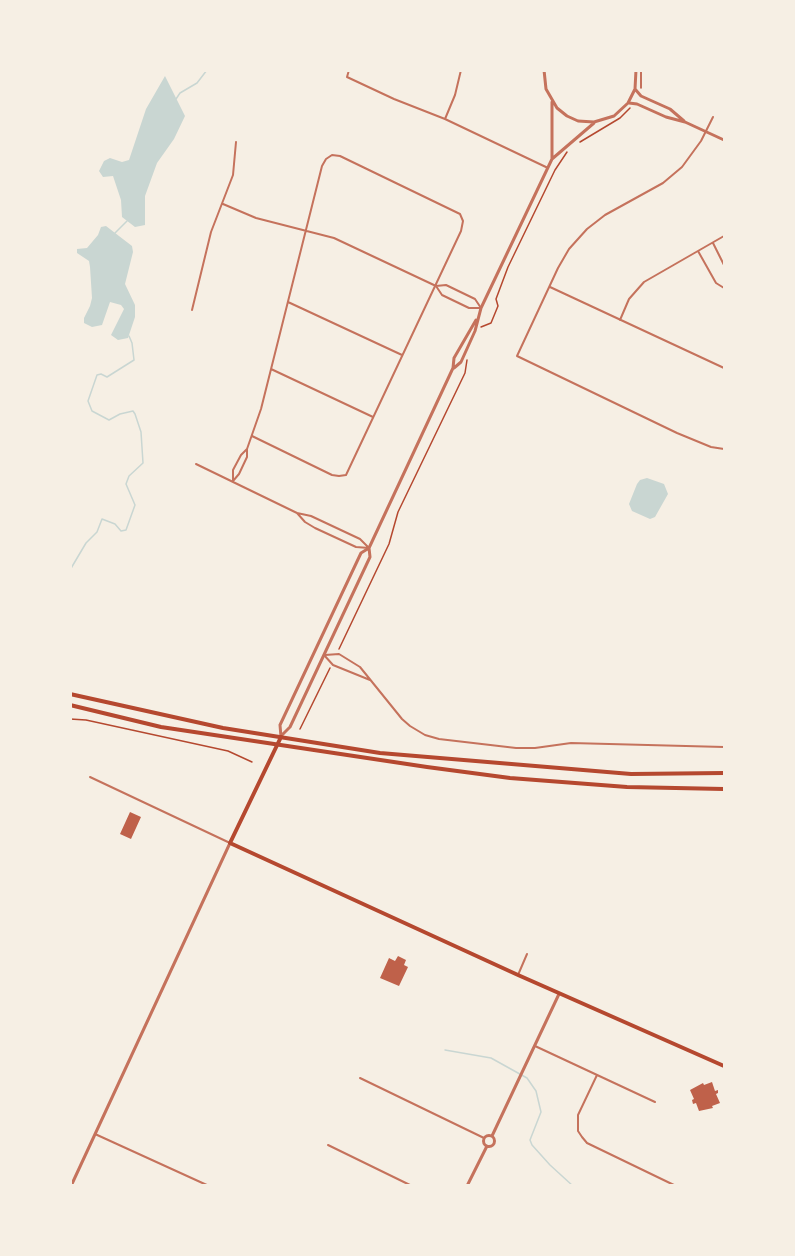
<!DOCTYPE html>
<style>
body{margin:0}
#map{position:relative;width:795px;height:1256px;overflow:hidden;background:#f6efe4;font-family:Rubik,sans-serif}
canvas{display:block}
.frame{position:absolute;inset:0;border:72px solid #f6efe4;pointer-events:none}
</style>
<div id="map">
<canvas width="795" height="1256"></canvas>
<div class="frame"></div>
</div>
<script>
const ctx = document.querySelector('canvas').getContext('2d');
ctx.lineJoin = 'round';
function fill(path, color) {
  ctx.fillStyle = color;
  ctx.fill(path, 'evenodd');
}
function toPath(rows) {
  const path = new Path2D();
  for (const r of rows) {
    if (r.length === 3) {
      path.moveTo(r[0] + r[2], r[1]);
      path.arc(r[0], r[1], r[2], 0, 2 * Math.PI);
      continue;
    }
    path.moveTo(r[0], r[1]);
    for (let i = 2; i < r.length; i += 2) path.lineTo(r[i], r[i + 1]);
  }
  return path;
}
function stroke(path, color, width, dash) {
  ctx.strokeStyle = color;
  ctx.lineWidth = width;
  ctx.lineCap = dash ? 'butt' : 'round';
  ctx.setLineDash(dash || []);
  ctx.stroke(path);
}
fill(toPath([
 [165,76,185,116,174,139,157,163,145,196,145,225,135,227,122,217,121,200,113,176,103,177,99,171,104,161,110,158,122,162,129,160,146,109],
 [106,226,132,246,133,252,125,284,135,305,135,317,128,338,118,340,111,335,124,309,121,305,110,302,102,325,92,327,84,323,84,318,90,306,92,298,90,267,89,261,77,253,77,249,87,248,98,235,101,227],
 [647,478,664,484,668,494,655,517,650,519,632,511,629,504,637,484,640,480]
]), '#c9d6d2');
stroke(toPath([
 [176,99,180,93,197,83,207,70],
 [115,233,127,221],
 [70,570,86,543,97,532,102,519,115,524,121,531,126,530,135,505,126,484,129,476,143,463,141,432,135,414,133,411,120,414,109,420,92,411,88,401,97,375,101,374,107,377,134,360,132,343,129,336],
 [445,1050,491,1058,527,1078,536,1091,541,1112,530,1140,532,1145,550,1165,573,1186]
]), '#c9d6d2', 1.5);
fill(toPath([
 [130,812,141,817,131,839,120,834],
 [398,956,406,960,404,965,408,967,399,986,380,978,389,958,395,961],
 [712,1082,715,1091,718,1090,718,1093,716,1094,720,1103,712,1106,713,1108,699,1111,696,1103,693,1104,692,1100,694,1099,690,1090,703,1083,704,1085]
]), '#bf614a');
stroke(toPath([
 [641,72,641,88],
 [580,142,620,118,630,108],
 [481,327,491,323,498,306,496,299,508,267,555,170,567,152],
 [339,649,389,544,398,512,465,373,467,360],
 [70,719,86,720,228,751,252,762],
 [300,729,330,668]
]), '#b5482f', 1.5);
stroke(toPath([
 [349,70,347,77,394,99,445,119,548,168],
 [713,117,701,141,682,167,663,183,605,215,587,229,569,249,558,268,517,356,677,433,711,447,724,449],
 [445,119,455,95,461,70],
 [223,204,256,218,334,238,436,286,442,295,469,308,481,308],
 [713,243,724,265],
 [698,251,716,283,724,288],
 [436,286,446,285,475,299,481,308],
 [550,287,724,368],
 [288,302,402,355],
 [192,310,211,232,233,175,236,142],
 [620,320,629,299,644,282,724,236],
 [271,369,373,417],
 [247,449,261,409,322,166,326,159,332,155,340,156,460,214,463,221,461,231,346,475,339,476,332,475,252,436],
 [247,449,247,457,239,474,233,481,233,470,241,455,247,449],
 [196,464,297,513],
 [297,513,311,516,360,539,369,548,356,547,315,528,305,522,297,513],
 [324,655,333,665,370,680],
 [325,655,339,654,360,667,402,719,410,726,425,735,439,739,516,748,535,748,571,743,724,747],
 [90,777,230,843],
 [518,975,527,954],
 [535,1046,655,1102],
 [597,1075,578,1115,578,1131,582,1137,587,1143,676,1186],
 [360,1078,484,1138],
 [95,1134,209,1186],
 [328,1145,412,1186]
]), '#c5725c', 2);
stroke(toPath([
 [544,70,546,89,557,108,567,116,578,121,594,122,614,116,628,103,635,89,636,70],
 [635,89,641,96,670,109,684,121],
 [629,103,637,104,666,117,685,122,724,140],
 [552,159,594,123],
 [454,368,461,362,475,331,481,308,552,159,552,102],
 [282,735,290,727,370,557,369,548],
 [281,737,280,725,361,553,369,548,453,368,454,358,476,320],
 [489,1141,5.5],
 [492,1136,559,994],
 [71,1186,230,843],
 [467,1186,487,1146]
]), '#c5725c', 3);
stroke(toPath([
 [281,737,230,843,518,975,724,1066]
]), '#b5482f', 4);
stroke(toPath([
 [70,694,223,728,380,753,631,774,724,773],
 [70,705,161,727,427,767,510,778,627,787,724,789]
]), '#b5482f', 4);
</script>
